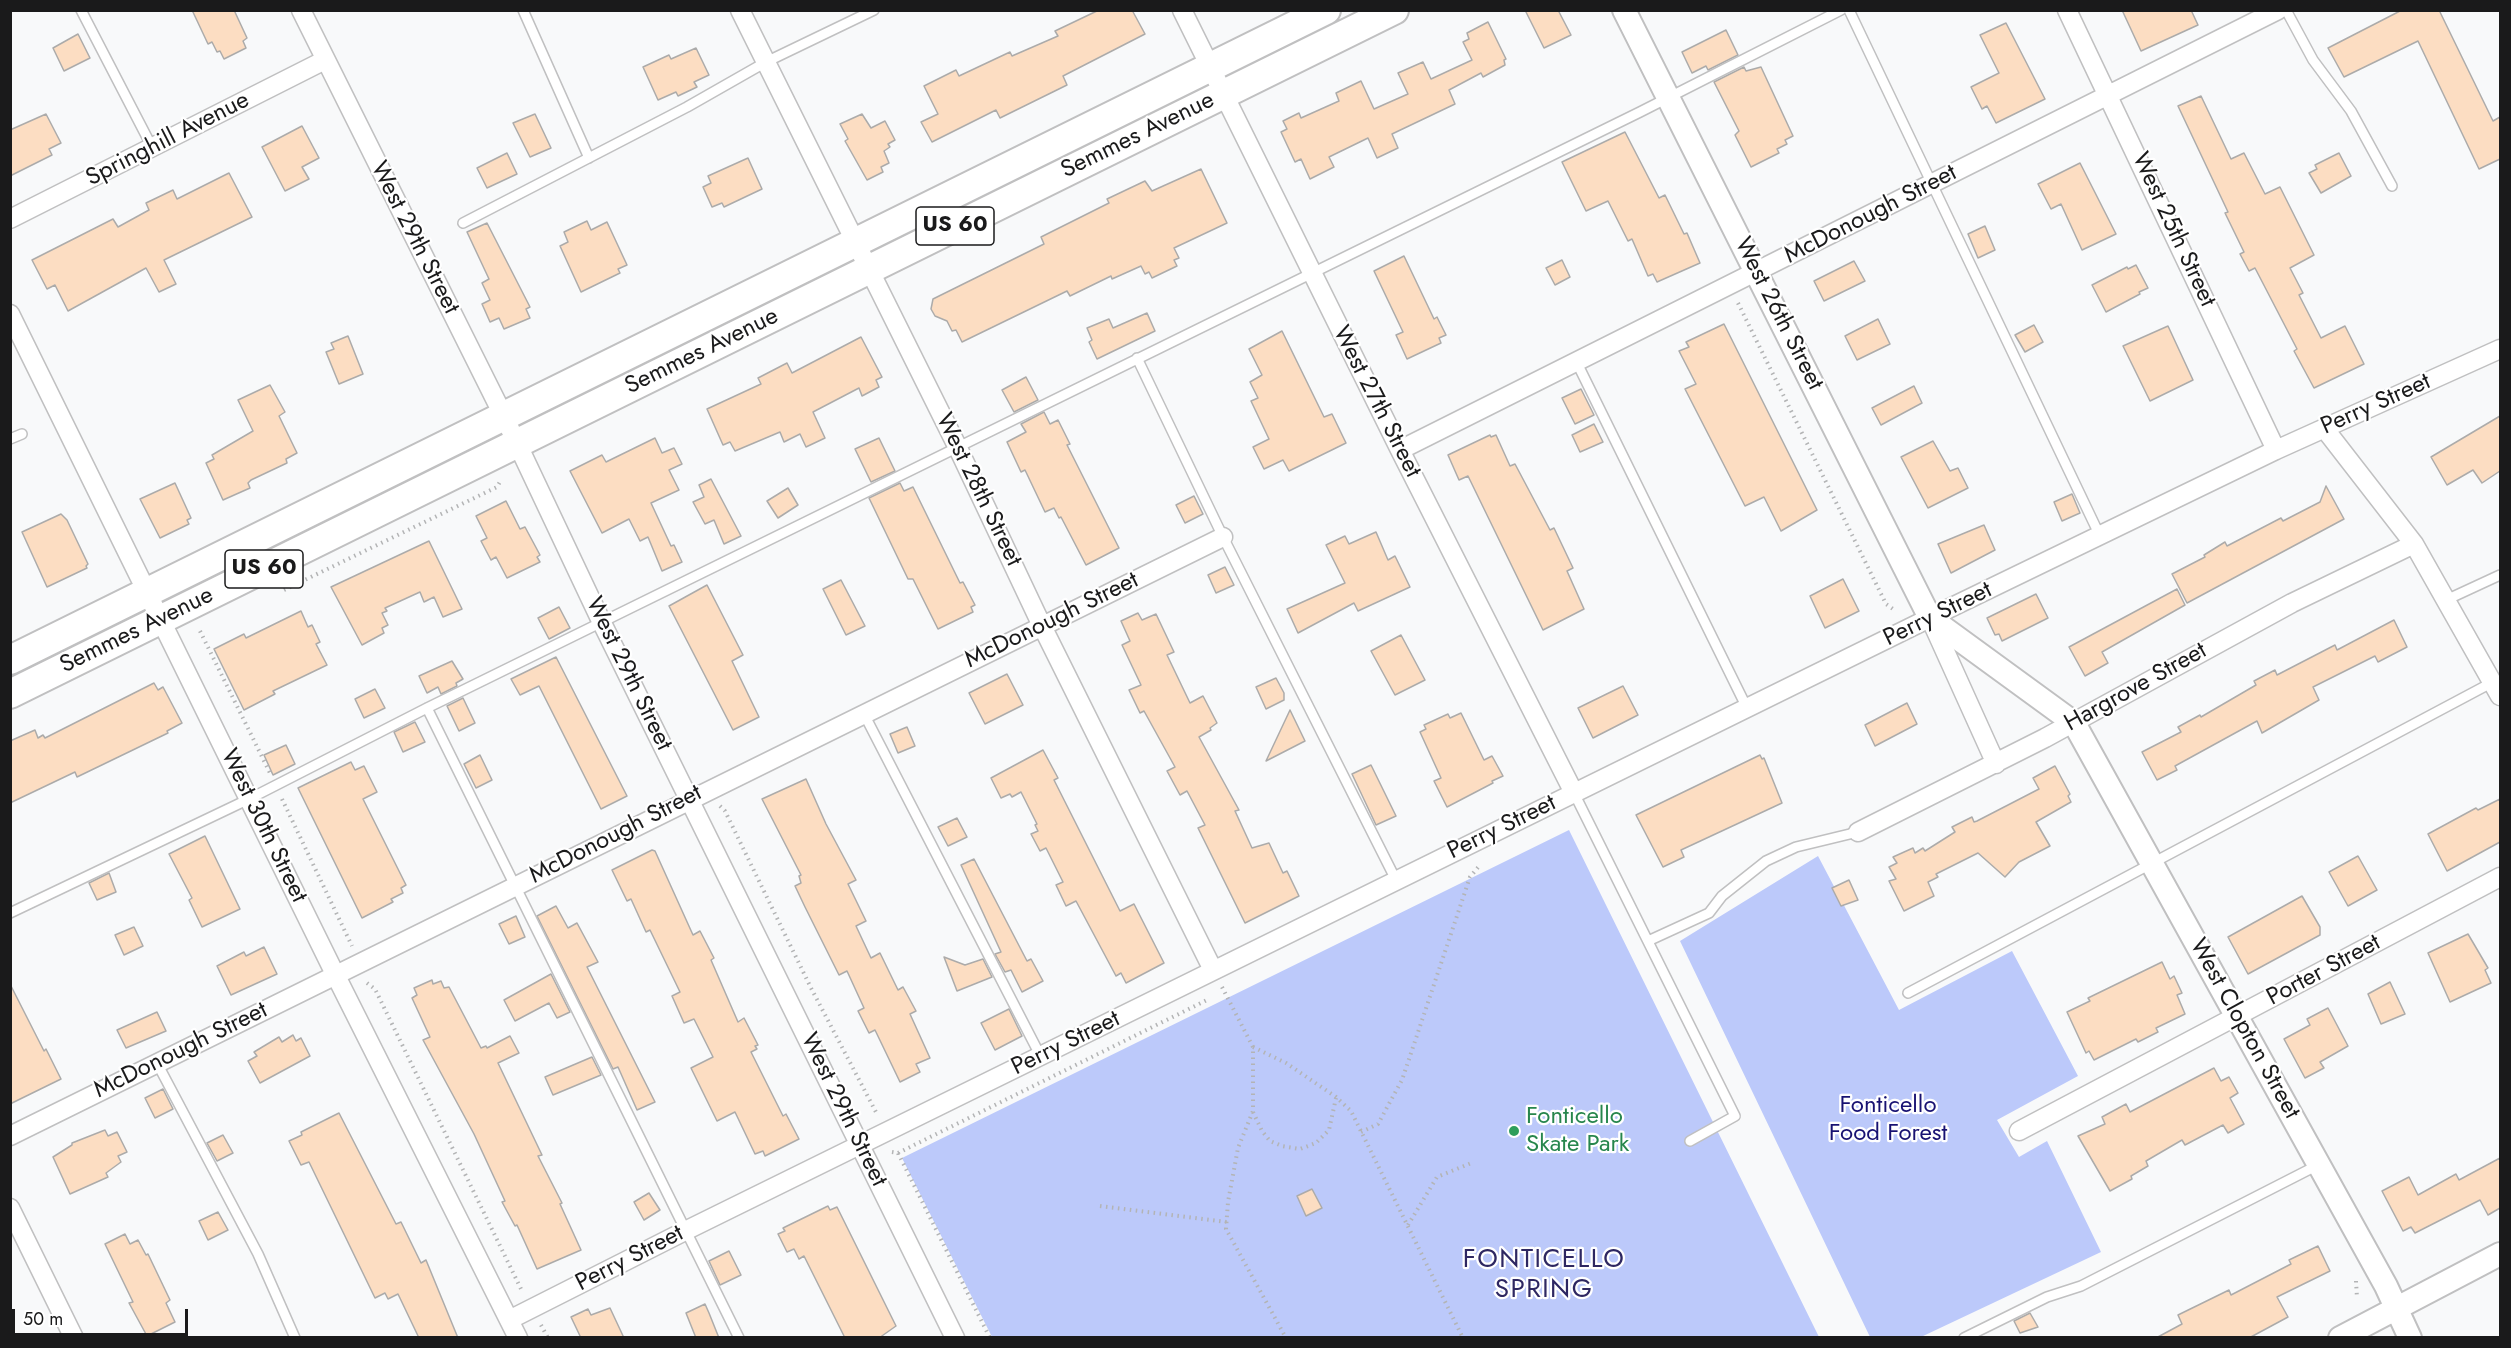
<!DOCTYPE html>
<style>
body{margin:0}
#map{position:relative;width:2511px;height:1348px;overflow:hidden;background:#f8f9fa;font-family:Jost,sans-serif}
canvas{display:block}
.frame{position:absolute;inset:0;border:12px solid #1a1a1b;pointer-events:none}
.scale{position:absolute;left:12px;top:1309px;width:176px;height:27px;box-sizing:border-box;border:3px solid #1a1a1b;border-top:0;padding-left:8px;font-size:18px;line-height:21px;white-space:nowrap;color:#1a1a1b;-webkit-text-stroke:4px #fff;paint-order:stroke}
</style>
<div id="map">
<canvas width="2511" height="1348"></canvas>
<div class="frame"></div>
<div class="scale">50 m</div>
</div>
<script>
const ctx = document.querySelector('canvas').getContext('2d');
ctx.lineJoin = 'round';
function fill(path, color) {
  ctx.fillStyle = color;
  ctx.fill(path, 'evenodd');
}
function toPath(rows) {
  const path = new Path2D();
  for (const r of rows) {
    path.moveTo(r[0], r[1]);
    for (let i = 2; i < r.length; i += 2) path.lineTo(r[i], r[i + 1]);
  }
  return path;
}
function stroke(path, color, width, dash) {
  ctx.strokeStyle = color;
  ctx.lineWidth = width;
  ctx.lineCap = dash ? 'butt' : 'round';
  ctx.setLineDash(dash || []);
  ctx.stroke(path);
}
function drawText(font, color, halo, rows, align = 'center') {
  ctx.font = font + ' Jost,sans-serif';
  ctx.lineWidth = 4.5;
  ctx.setLineDash([]);
  ctx.textBaseline = 'middle';
  ctx.strokeStyle = halo;
  ctx.fillStyle = color;
  for (const [text, x, y, turn = 0] of rows) {
    ctx.save();
    ctx.translate(x, y);
    ctx.rotate((+turn || 0) * Math.PI / 180);
    ctx.textAlign = isNaN(turn) ? turn : align;
    if (halo) ctx.strokeText(text, 0, 0);
    ctx.fillText(text, 0, 0);
    ctx.restore();
  }
}
fill(toPath([
 [1569,830,1819,1337,992,1337,902,1158],
 [1818,856,1899,1010,2012,951,2078,1076,1997,1120,2019,1157,2047,1141,2101,1252,1921,1337,1870,1337,1680,941]
]), '#bcc9fa');
const building = toPath([
 [192,10,234,10,247,38,243,41,246,48,224,59,220,51,217,52,212,42,208,44,192,10],
 [1099,10,1132,10,1145,34,1063,76,1067,85,1000,118,996,110,932,142,921,122,938,114,924,86,956,70,959,76,1010,52,1012,56,1058,36,1055,31,1099,10],
 [1525,10,1558,10,1571,35,1544,48,1525,10],
 [2122,10,2191,10,2198,25,2141,51,2122,10],
 [2402,10,2439,10,2493,121,2500,117,2500,159,2479,169,2418,41,2344,77,2328,48,2402,10],
 [1488,22,1506,59,1504,60,1505,65,1483,77,1481,73,1449,90,1455,104,1392,134,1398,148,1377,158,1368,138,1329,157,1334,167,1310,179,1301,159,1295,162,1281,132,1287,129,1283,121,1299,113,1301,118,1339,101,1336,93,1361,81,1374,109,1408,94,1398,73,1423,62,1431,79,1472,60,1463,42,1469,39,1467,33,1488,22],
 [2006,23,2045,99,1996,123,1987,106,1982,109,1971,87,1999,73,1980,35,2006,23],
 [1726,30,1738,55,1708,70,1706,66,1692,73,1682,52,1726,30],
 [78,34,90,58,64,71,53,48,78,34],
 [696,48,709,75,694,82,697,87,678,96,676,92,658,100,643,67,669,55,671,59,696,48],
 [1744,67,1746,71,1761,67,1793,136,1785,140,1787,144,1777,149,1779,153,1751,167,1735,135,1739,131,1714,82,1744,67],
 [2201,96,2231,159,2244,153,2265,194,2280,187,2314,255,2290,268,2303,293,2299,295,2321,338,2345,326,2364,364,2314,388,2294,351,2297,349,2255,268,2249,271,2240,254,2244,252,2225,213,2228,212,2178,106,2201,96],
 [46,114,61,143,49,149,52,155,10,176,10,130,46,114],
 [535,114,551,148,530,157,513,123,535,114],
 [862,114,871,128,885,121,895,140,888,144,890,147,884,151,889,163,881,167,883,172,867,180,845,141,848,139,840,124,862,114],
 [302,126,319,158,302,167,309,179,285,191,262,147,302,126],
 [1625,132,1659,198,1665,195,1684,234,1687,233,1700,263,1657,282,1653,274,1648,276,1632,239,1628,241,1608,201,1586,211,1562,162,1625,132],
 [507,153,517,174,487,188,477,168,507,153],
 [2339,153,2351,176,2321,193,2309,173,2317,169,2315,165,2339,153],
 [748,158,762,189,724,207,722,203,712,207,703,187,711,183,708,176,748,158],
 [2080,163,2116,234,2082,250,2061,204,2051,209,2038,184,2080,163],
 [1201,169,1227,223,1174,248,1179,258,1174,260,1177,266,1152,278,1149,272,1145,274,1141,266,1112,279,1111,276,1070,296,1067,291,962,342,956,330,952,331,947,321,935,316,931,309,933,299,1044,244,1041,237,1109,203,1107,199,1145,181,1152,191,1201,169],
 [229,173,252,217,164,260,176,284,159,292,146,268,68,311,55,285,47,289,32,260,113,219,118,227,149,210,146,203,173,190,177,199,229,173],
 [587,221,591,230,607,222,627,265,618,269,620,273,581,292,560,246,568,242,564,232,587,221],
 [487,223,530,307,526,309,530,318,504,329,499,318,490,322,482,304,490,300,482,283,489,279,467,232,487,223],
 [1985,226,1995,250,1978,258,1968,234,1985,226],
 [1404,256,1434,319,1437,317,1446,335,1439,338,1441,343,1407,359,1396,335,1403,332,1374,271,1404,256],
 [1562,260,1570,277,1555,285,1546,268,1562,260],
 [1854,261,1865,281,1824,301,1814,281,1854,261],
 [2136,265,2148,288,2139,292,2140,294,2106,312,2092,285,2127,267,2128,269,2136,265],
 [1147,313,1155,331,1097,359,1089,342,1092,340,1087,328,1109,319,1113,328,1147,313],
 [1878,319,1890,344,1857,360,1845,336,1878,319],
 [1724,324,1817,510,1781,531,1764,497,1745,506,1685,389,1696,384,1679,351,1689,347,1686,342,1724,324],
 [2034,325,2043,342,2025,352,2015,335,2034,325],
 [2168,326,2193,380,2150,401,2123,346,2168,326],
 [1282,331,1324,417,1332,414,1346,443,1289,471,1283,460,1264,469,1253,447,1269,439,1251,401,1258,398,1250,382,1262,375,1249,349,1282,331],
 [348,336,363,374,339,384,326,352,334,349,331,343,348,336],
 [861,337,882,377,876,380,879,387,862,396,859,388,813,412,825,438,806,447,800,434,784,442,780,432,735,451,730,442,723,445,707,409,761,384,758,378,787,363,792,373,861,337],
 [1026,377,1038,400,1014,412,1002,390,1026,377],
 [270,385,285,412,279,416,297,453,286,459,287,463,251,480,248,483,250,488,223,500,206,463,214,459,212,455,253,431,238,400,270,385],
 [1914,386,1922,403,1881,425,1872,408,1914,386],
 [1581,389,1594,415,1575,424,1562,398,1581,389],
 [1044,412,1050,424,1058,420,1070,444,1067,445,1119,548,1086,565,1061,517,1059,518,1054,508,1045,512,1025,470,1021,472,1007,442,1026,432,1021,424,1044,412],
 [2500,416,2500,471,2482,483,2473,470,2447,485,2431,457,2500,416],
 [1594,424,1603,442,1580,452,1572,435,1594,424],
 [1490,435,1491,437,1496,435,1510,466,1515,464,1550,530,1554,528,1573,568,1567,571,1584,609,1543,630,1468,476,1459,480,1448,455,1490,435],
 [655,438,662,453,674,448,682,464,669,470,679,490,651,503,671,546,674,545,682,562,662,571,648,537,640,541,629,519,602,533,570,471,602,455,606,462,655,438],
 [879,438,895,471,871,482,855,449,879,438],
 [1933,441,1950,471,1958,468,1968,488,1928,508,1901,457,1933,441],
 [711,479,741,536,724,544,714,520,705,524,693,502,704,497,699,485,711,479],
 [175,483,191,518,187,520,189,524,160,538,140,499,175,483],
 [900,483,904,491,913,487,960,583,963,582,975,605,971,607,973,612,938,629,913,579,908,579,869,498,900,483],
 [2326,486,2344,519,2187,603,2172,574,2205,557,2204,555,2225,542,2227,546,2281,518,2283,521,2320,502,2326,486],
 [788,488,798,505,778,518,767,501,788,488],
 [2072,494,2080,513,2062,521,2054,502,2072,494],
 [1194,496,1203,514,1185,523,1176,505,1194,496],
 [506,501,520,529,525,527,540,555,537,557,540,562,507,578,496,557,491,560,481,541,487,538,476,516,506,501],
 [61,514,67,520,88,564,86,566,87,568,47,587,22,532,61,514],
 [1984,525,1995,550,1951,573,1938,544,1984,525],
 [1376,532,1388,560,1395,556,1410,587,1358,611,1354,603,1298,633,1287,609,1345,583,1326,545,1345,536,1349,544,1376,532],
 [429,541,462,609,443,617,434,597,424,602,420,592,385,608,387,611,382,613,388,625,382,628,384,633,362,645,331,587,429,541],
 [1225,567,1234,585,1216,593,1208,575,1225,567],
 [1843,579,1859,611,1825,628,1810,596,1843,579],
 [841,580,865,626,846,635,823,589,841,580],
 [707,585,743,655,732,661,759,717,733,730,669,606,707,585],
 [2177,589,2185,605,2102,652,2108,663,2085,676,2069,647,2177,589],
 [2036,594,2048,618,2002,641,1999,634,1995,635,1987,618,2036,594],
 [559,607,570,628,549,639,538,618,559,607],
 [301,611,308,627,312,625,320,642,316,644,327,665,273,691,275,694,244,710,214,649,244,634,246,638,301,611],
 [1138,613,1142,620,1156,614,1174,652,1167,655,1190,703,1203,696,1217,723,1210,728,1211,730,1199,737,1239,810,1235,811,1252,848,1269,843,1283,873,1287,871,1299,896,1245,923,1198,828,1205,825,1187,791,1180,795,1167,771,1175,767,1144,711,1140,713,1129,690,1141,685,1122,645,1130,641,1121,621,1138,613],
 [2394,620,2407,647,2378,662,2375,656,2313,687,2319,700,2262,733,2257,721,2175,766,2177,770,2157,780,2142,752,2181,732,2178,727,2200,715,2201,717,2256,685,2254,681,2275,670,2277,675,2335,645,2337,650,2394,620],
 [1401,635,1425,680,1395,695,1371,651,1401,635],
 [556,657,627,796,601,809,539,686,520,695,511,679,556,657],
 [452,661,463,679,456,683,457,686,441,694,438,687,427,693,419,676,452,661],
 [1007,674,1023,705,985,724,969,693,1007,674],
 [1276,678,1284,693,1284,700,1266,709,1256,687,1276,678],
 [154,683,158,690,163,687,182,723,167,731,168,733,77,777,75,772,10,803,10,741,35,730,38,738,43,735,45,738,154,683],
 [1623,686,1638,715,1593,738,1578,708,1623,686],
 [375,689,385,708,364,718,355,699,375,689],
 [463,698,475,723,459,731,447,706,463,698],
 [1907,703,1917,724,1875,746,1865,725,1907,703],
 [1290,710,1305,741,1266,761,1290,710],
 [1461,713,1484,760,1492,756,1503,776,1492,781,1493,783,1447,807,1434,781,1441,778,1420,732,1426,729,1424,725,1448,714,1450,718,1461,713],
 [415,722,425,742,403,752,394,732,415,722],
 [907,727,915,746,898,753,890,734,907,727],
 [286,745,295,764,273,775,264,755,286,745],
 [1043,750,1058,778,1054,780,1120,911,1134,904,1164,963,1126,983,1121,973,1116,976,1076,901,1066,906,1056,885,1063,882,1046,848,1040,851,1031,834,1038,831,1035,825,1037,824,1021,792,1012,797,1010,794,1001,798,991,778,1043,750],
 [480,755,492,780,476,788,464,764,480,755],
 [1760,755,1762,759,1764,758,1782,803,1681,850,1684,857,1663,867,1636,815,1760,755],
 [351,762,355,770,364,766,377,792,363,799,406,885,401,888,403,893,391,899,393,902,362,918,298,788,351,762],
 [1371,765,1396,816,1376,825,1352,774,1371,765],
 [2055,766,2070,794,2068,796,2071,802,2036,822,2050,846,2019,862,2005,877,1978,853,1936,874,1938,877,1928,882,1934,896,1904,911,1889,881,1896,879,1889,867,1897,863,1893,857,1913,848,1915,853,1923,848,1925,851,1955,832,1952,827,1972,817,1974,822,1977,821,2039,789,2033,778,2055,766],
 [806,779,826,824,856,880,848,884,866,921,856,926,871,958,880,953,898,990,903,987,916,1011,910,1014,930,1058,916,1064,920,1072,900,1082,875,1030,869,1033,858,1011,864,1008,847,971,839,975,805,907,795,886,801,883,799,876,801,875,762,799,806,779],
 [2500,799,2500,842,2447,871,2428,834,2476,808,2478,810,2500,799],
 [957,818,967,837,948,846,938,827,957,818],
 [205,836,240,909,202,927,189,900,192,898,169,854,205,836],
 [652,850,655,851,693,935,700,931,714,958,711,960,738,1022,744,1018,758,1045,755,1046,757,1049,751,1052,783,1116,786,1114,799,1139,765,1156,763,1151,755,1154,735,1112,717,1121,691,1068,713,1057,694,1019,684,1023,672,996,680,992,650,930,646,932,631,899,627,901,612,870,652,850],
 [2358,856,2377,890,2348,906,2329,872,2358,856],
 [974,859,1027,961,1031,959,1043,981,1022,992,1011,970,1005,972,995,954,1001,952,961,865,974,859],
 [109,873,116,892,97,900,89,883,109,873],
 [1849,880,1858,900,1841,906,1832,888,1849,880],
 [2302,896,2320,927,2320,935,2248,974,2228,937,2302,896],
 [556,906,568,928,577,923,598,962,587,967,655,1102,637,1110,618,1067,613,1069,537,916,556,906],
 [516,916,525,937,509,944,499,924,516,916],
 [134,927,143,946,124,955,115,935,134,927],
 [2468,934,2488,968,2485,970,2491,983,2450,1002,2428,953,2468,934],
 [264,947,277,974,231,995,217,966,244,952,246,956,264,947],
 [944,957,965,965,983,959,992,977,957,991,944,957],
 [2162,962,2170,979,2174,976,2182,993,2177,995,2185,1014,2156,1028,2158,1032,2138,1042,2136,1039,2094,1060,2089,1051,2086,1053,2067,1012,2090,1001,2088,998,2162,962],
 [551,974,570,1012,557,1018,549,1003,515,1021,504,1000,551,974],
 [432,980,433,984,441,981,444,988,449,987,481,1048,486,1046,487,1048,510,1036,519,1053,498,1063,542,1155,538,1156,562,1203,560,1204,581,1250,537,1269,517,1225,515,1226,502,1202,505,1201,474,1134,423,1040,430,1037,412,998,417,995,414,988,432,980],
 [2390,982,2405,1014,2381,1024,2368,994,2390,982],
 [10,984,44,1051,46,1049,61,1079,10,1104,10,984],
 [2328,1008,2348,1046,2320,1062,2324,1068,2305,1078,2284,1039,2310,1025,2307,1019,2328,1008],
 [1009,1009,1022,1036,995,1050,981,1023,1009,1009],
 [157,1012,166,1031,126,1048,117,1030,157,1012],
 [293,1035,296,1041,301,1038,310,1056,260,1083,248,1061,257,1056,254,1052,279,1037,282,1042,293,1035],
 [592,1057,601,1075,553,1095,545,1077,592,1057],
 [2214,1068,2221,1081,2229,1077,2238,1093,2230,1098,2244,1124,2228,1133,2223,1125,2185,1145,2182,1140,2146,1161,2148,1166,2131,1176,2132,1179,2110,1191,2078,1136,2105,1124,2102,1117,2126,1104,2130,1112,2214,1068],
 [163,1089,173,1109,155,1118,145,1098,163,1089],
 [339,1113,396,1224,401,1222,421,1263,426,1260,458,1338,419,1338,398,1294,388,1299,385,1293,375,1298,309,1162,301,1165,289,1141,302,1135,301,1132,339,1113],
 [105,1130,108,1136,117,1132,127,1152,118,1156,121,1162,106,1173,108,1177,70,1194,53,1157,72,1145,72,1143,105,1130],
 [223,1135,233,1153,217,1161,207,1143,223,1135],
 [2500,1158,2500,1208,2488,1215,2480,1200,2415,1233,2411,1227,2403,1231,2382,1191,2409,1177,2418,1195,2456,1174,2459,1180,2500,1158],
 [1312,1189,1322,1208,1306,1216,1297,1196,1312,1189],
 [649,1193,660,1210,644,1220,634,1202,649,1193],
 [828,1206,830,1210,837,1207,896,1326,879,1338,845,1338,804,1256,799,1259,794,1249,787,1252,778,1234,785,1231,783,1228,828,1206],
 [218,1212,228,1230,208,1240,199,1221,218,1212],
 [125,1234,130,1244,138,1240,146,1255,148,1254,170,1300,166,1303,175,1322,147,1336,129,1303,133,1302,105,1244,125,1234],
 [2318,1246,2330,1271,2277,1297,2288,1317,2249,1338,2156,1338,2182,1324,2178,1315,2229,1290,2231,1295,2291,1264,2289,1260,2318,1246],
 [729,1251,741,1275,720,1285,709,1261,729,1251],
 [705,1304,709,1313,719,1338,696,1338,686,1313,705,1304],
 [610,1308,624,1338,581,1338,571,1317,588,1309,591,1315,610,1308],
 [2030,1313,2038,1327,2020,1333,2014,1321,2030,1313]
]);
fill(building, '#fcddc2');
stroke(building, '#acabaa', 1.5);
const service = toPath([
 [81,10,152,147],
 [523,10,589,158],
 [1849,10,2100,536],
 [2286,10,2313,60,2351,111,2392,186],
 [463,223,687,107,766,62,874,10],
 [1137,358,1223,537,1396,880],
 [1577,363,1747,708],
 [10,439,22,434],
 [2446,600,2500,575],
 [427,708,739,1338],
 [864,714,1041,1057],
 [1574,793,1735,1116,1690,1141],
 [10,913,249,799,427,708,1640,112,1841,10],
 [1648,941,1709,913,1722,896,1766,861,1796,847,1858,832],
 [1908,993,2493,682],
 [157,1063,258,1254,295,1338],
 [1964,1338,2047,1297,2081,1286,2318,1165]
]);
const minor = toPath([
 [301,10,517,443,602,623,955,1338],
 [740,10,957,446,1042,626,1213,970],
 [1182,10,1400,450,1574,793],
 [2067,10,2276,450],
 [10,219,325,60],
 [10,314,335,974,518,1338],
 [2324,428,2414,544,2500,696],
 [1400,450,2278,10],
 [1930,618,1996,764],
 [1858,832,2045,738,2292,603,2414,544],
 [2019,1131,2500,877],
 [10,1136,1223,537],
 [10,1208,74,1338],
 [509,1320,687,1230,1954,606,2276,450,2500,349]
]);
const tertiary = toPath([
 [1624,10,1930,618,2074,723,2386,1286,2410,1338],
 [2340,1338,2500,1254]
]);
const primary = toPath([
 [10,660,1326,10],
 [10,694,1394,10]
]);
stroke(service, '#c0c0c1', 12);
stroke(minor, '#c0c0c1', 21);
stroke(tertiary, '#c0c0c1', 26);
stroke(primary, '#c0c0c1', 32);
stroke(toPath([
 [1738,303,1886,604,1893,609],
 [284,590,497,487,501,480],
 [200,631,270,773],
 [282,799,352,946],
 [720,806,725,811,811,988,877,1114],
 [367,983,375,989,522,1291],
 [1222,987,1253,1047,1253,1111,1238,1148,1228,1202,1226,1229,1286,1338],
 [1253,1047,1286,1063,1336,1097,1351,1111,1463,1338],
 [1253,1112,1262,1131,1270,1141,1282,1146,1300,1149,1316,1143,1329,1130,1336,1098],
 [1361,1132,1378,1124,1402,1080,1470,877,1480,865],
 [892,1152,898,1153,1209,999],
 [898,1153,990,1338],
 [1100,1206,1227,1222],
 [1408,1225,1437,1177,1474,1162],
 [2356,1281,2357,1298],
 [541,1325,548,1338]
]), '#b3b4b5', 4, [1.5, 4.5]);
stroke(service, '#fff', 9);
stroke(minor, '#fff', 18);
stroke(tertiary, '#fff', 22);
stroke(primary, '#fff', 28);
for (const [x, y, r, color] of [
 [1514,1131,6,"#2e9e5b"]
]) {
  const dot = new Path2D();
  dot.arc(x, y, r, 0, 2 * Math.PI);
  ctx.fillStyle = color;
  ctx.fill(dot);
  stroke(dot, '#fff', 2);
}
for (const [x, y, w] of [
 [955,226,78],
 [264,569,78]
]) {
  const box = new Path2D();
  box.roundRect(x - w / 2, y - 19, w, 38, 4.5);
  ctx.fillStyle = '#fff';
  ctx.fill(box);
  stroke(box, '#1a1a1b', 1.5);
}
drawText('bold 22px', '#1a1a1b', null, [
 ["US 60",955,226],
 ["US 60",264,569]
]);
drawText('24px', '#1a1a1b', '#fff', [
 ["Semmes Avenue",1138,136,-26],
 ["Springhill Avenue",168,140,-27],
 ["McDonough Street",1871,215,-27],
 ["West 25th Street",2173,230,65],
 ["West 29th Street",414,238,63],
 ["West 26th Street",1778,314,63],
 ["Semmes Avenue",702,352,-26],
 ["West 27th Street",1376,402,63],
 ["Perry Street",2376,405,-24],
 ["West 28th Street",978,490,64],
 ["Perry Street",1938,615,-26],
 ["McDonough Street",1052,621,-26],
 ["Semmes Avenue",137,631,-26],
 ["West 29th Street",628,674,64],
 ["Hargrove Street",2136,688,-29],
 ["West 30th Street",263,826,64],
 ["Perry Street",1502,828,-26],
 ["McDonough Street",616,835,-27],
 ["Porter Street",2324,971,-28],
 ["West Clopton Street",2244,1029,61],
 ["Perry Street",1066,1044,-26],
 ["McDonough Street",181,1051,-26],
 ["West 29th Street",843,1110,64],
 ["Perry Street",630,1259,-27]
]);
drawText('24px', '#181272', '#fff', [
 ["Fonticello",1888,1106],
 ["Food Forest",1888,1134]
]);
drawText('24px', '#27864d', '#fff', [
 ["Fonticello",1526,1117],
 ["Skate Park",1526,1145]
], 'left');
ctx.letterSpacing = '1.5px';
drawText('26px', '#2e2762', '#fff', [
 ["FONTICELLO",1544,1261],
 ["SPRING",1544,1291]
]);
ctx.letterSpacing = '0px';
</script>
